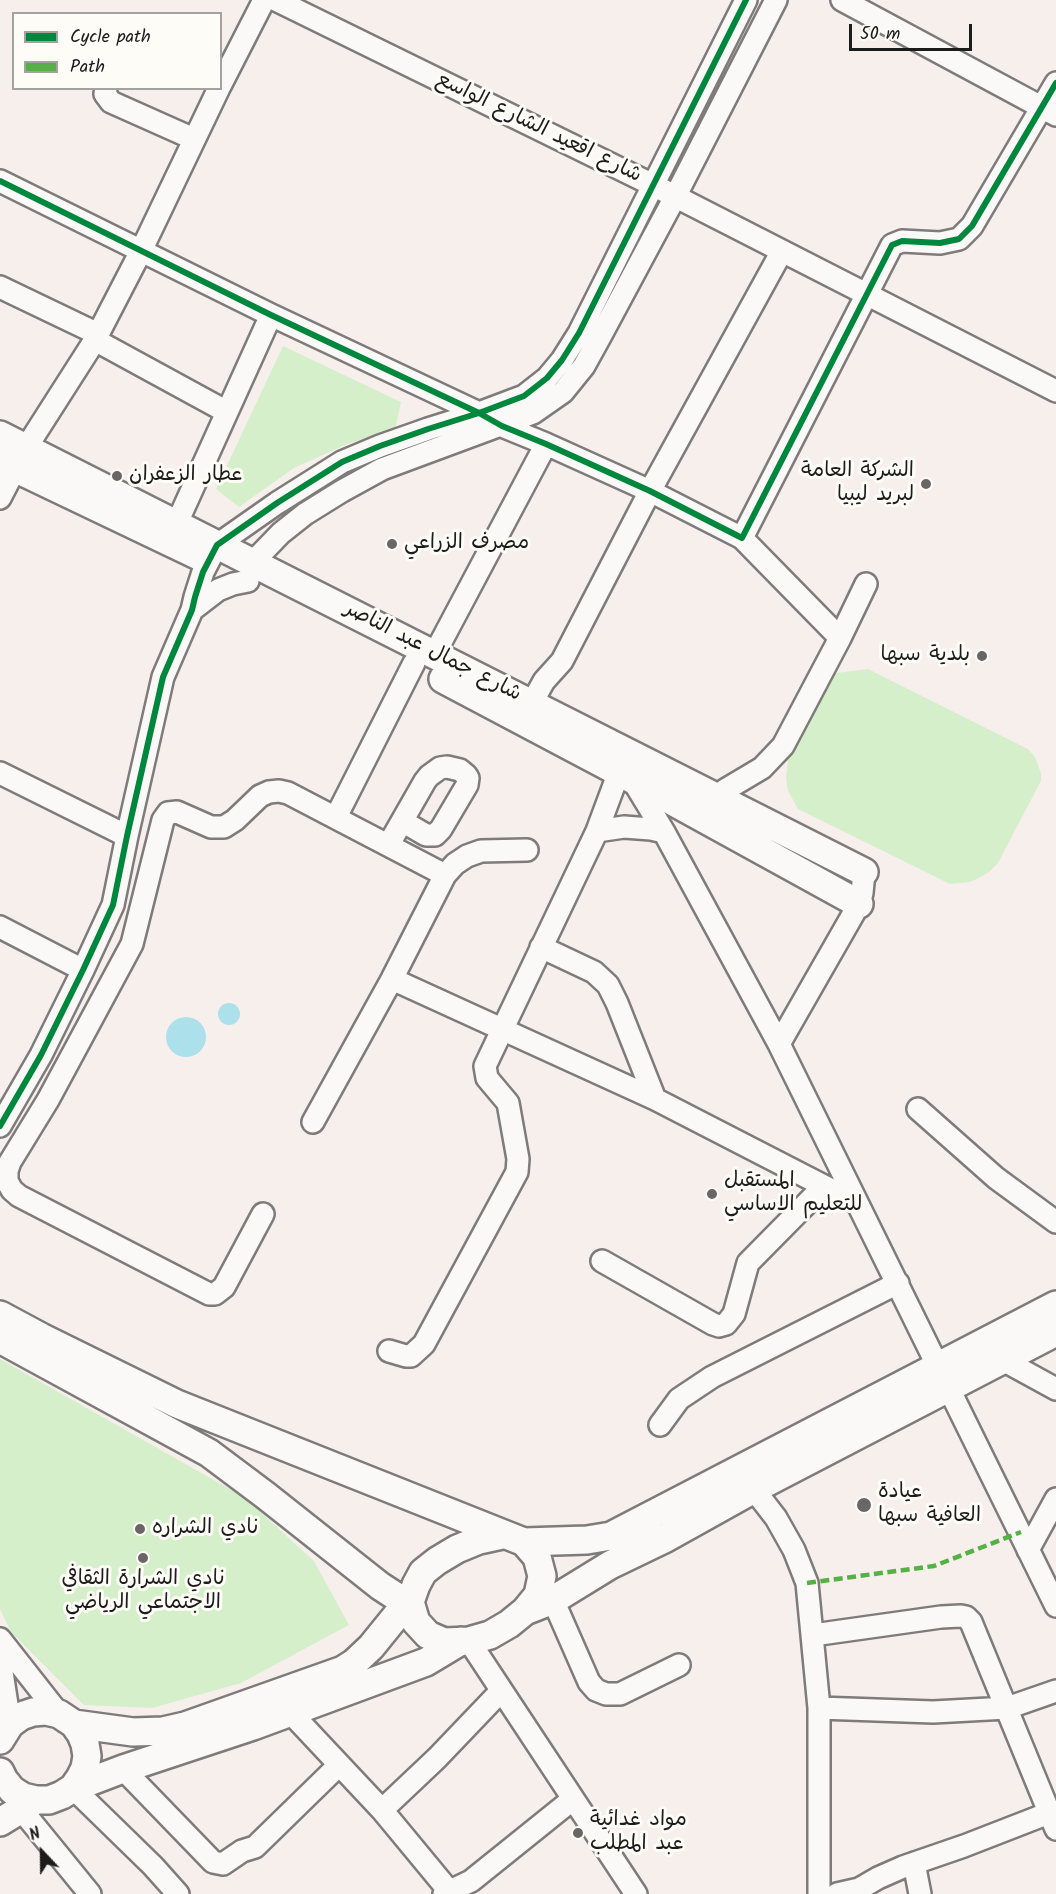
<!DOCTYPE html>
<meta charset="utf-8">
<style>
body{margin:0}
#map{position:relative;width:1056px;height:1894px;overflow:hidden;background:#f7efec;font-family:Kalam,sans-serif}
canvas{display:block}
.legend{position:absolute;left:12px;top:12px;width:210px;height:78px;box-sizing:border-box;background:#fdfcf7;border:2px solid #a3a29f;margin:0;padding:8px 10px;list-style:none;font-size:18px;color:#1c1c1c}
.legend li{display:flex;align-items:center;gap:12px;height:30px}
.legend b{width:30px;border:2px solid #a3a29f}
.north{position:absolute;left:12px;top:1822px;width:60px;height:60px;-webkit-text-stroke:4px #fdfcf7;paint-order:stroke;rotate:338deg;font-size:16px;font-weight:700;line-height:24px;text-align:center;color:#1c1c1c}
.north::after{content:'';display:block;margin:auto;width:21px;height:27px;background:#1c1c1c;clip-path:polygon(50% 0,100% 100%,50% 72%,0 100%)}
.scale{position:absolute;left:849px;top:24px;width:123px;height:27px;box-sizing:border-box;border:3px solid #1c1c1c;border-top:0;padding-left:8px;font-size:18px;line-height:21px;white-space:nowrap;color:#1c1c1c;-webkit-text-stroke:4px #fdfcf7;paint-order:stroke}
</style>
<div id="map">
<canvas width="1056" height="1894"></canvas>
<ul class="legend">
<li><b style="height:8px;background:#00873e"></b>Cycle path</li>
<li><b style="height:8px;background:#55b145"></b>Path</li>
</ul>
<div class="north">N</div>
<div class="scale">50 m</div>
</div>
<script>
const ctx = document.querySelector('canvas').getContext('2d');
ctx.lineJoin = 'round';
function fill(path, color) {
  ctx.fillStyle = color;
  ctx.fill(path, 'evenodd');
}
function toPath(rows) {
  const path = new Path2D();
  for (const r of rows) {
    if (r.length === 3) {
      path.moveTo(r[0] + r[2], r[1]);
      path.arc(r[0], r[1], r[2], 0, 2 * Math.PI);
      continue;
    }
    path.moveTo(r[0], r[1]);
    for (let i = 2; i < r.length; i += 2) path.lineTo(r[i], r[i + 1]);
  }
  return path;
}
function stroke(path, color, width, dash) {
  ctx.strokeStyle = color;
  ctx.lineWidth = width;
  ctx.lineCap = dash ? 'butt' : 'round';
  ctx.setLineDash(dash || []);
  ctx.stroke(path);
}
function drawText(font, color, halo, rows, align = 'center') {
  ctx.font = font + ' Kalam,"Playpen Sans Arabic",sans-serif';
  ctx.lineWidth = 6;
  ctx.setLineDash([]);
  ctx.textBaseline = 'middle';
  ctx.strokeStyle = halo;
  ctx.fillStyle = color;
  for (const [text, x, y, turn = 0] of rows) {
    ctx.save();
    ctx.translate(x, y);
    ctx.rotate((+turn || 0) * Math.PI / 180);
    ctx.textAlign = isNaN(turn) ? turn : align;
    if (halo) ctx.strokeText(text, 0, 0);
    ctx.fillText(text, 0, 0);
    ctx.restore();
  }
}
fill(toPath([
 [283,346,401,402,395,430,347,444,294,468,239,507,216,489],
 [868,669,1028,749,1035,757,1041,773,1041,781,998,863,989,872,979,878,970,882,950,884,798,809,788,791,786,779,789,751,821,687,836,673],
 [0,1359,244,1497,314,1561,349,1625,241,1683,152,1708,84,1705,11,1632,0,1609]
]), '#d6efcb');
fill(toPath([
 [229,1014,11],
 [186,1037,20]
]), '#ace0eb');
const minor = toPath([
 [276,0,653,185,1056,391],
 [842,0,1056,115],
 [220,86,264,0],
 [106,88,105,94,111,102,194,139],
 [0,181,271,315,479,413,502,426,546,444,650,491,742,538,840,638],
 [0,287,98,334],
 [95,340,227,412],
 [0,498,26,448,95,340,141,251,219,88],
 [176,525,271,315],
 [742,538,892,245,902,241,940,243,959,239,972,226,1056,83],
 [252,563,281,533,305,514,342,491,382,469,533,413,563,392,584,366,600,337,675,197,776,0],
 [192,610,218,590,233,584,248,581],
 [434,655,546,444],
 [524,717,544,681,562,661,650,491,782,251],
 [0,773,127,836],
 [632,779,664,832,779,1044,1056,1606],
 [717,799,725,790,762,768,783,746,840,638,866,584],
 [336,817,414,663],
 [597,831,624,827,651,829,664,832],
 [389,844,425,781,429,776,440,768,447,767,460,770,466,775,468,778,467,785,441,829,435,835,426,835,402,821],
 [445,875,455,864,467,856,481,851,527,850],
 [0,927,83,970],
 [541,947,594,972,608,985,617,1003,655,1099,857,1203],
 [392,979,655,1099],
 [779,1044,859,904,862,893,864,872],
 [918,1109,996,1178,1056,1222],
 [0,1126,41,1055,83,970,113,905,127,836,163,677,192,610,195,597,203,572,217,545,277,503,342,462,380,446,428,429,479,413,524,396,547,378,562,360,579,333,746,0],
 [263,1214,224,1287,215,1294,209,1294,19,1196,12,1190,7,1181,7,1171,10,1162,48,1100,132,944,163,820,168,813,177,812,211,827,224,827,235,820,260,796,269,792,279,791,288,793,445,875,392,979,313,1122],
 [602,1261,713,1324,719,1326,726,1324,734,1314,748,1263,824,1186],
 [389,1351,406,1356,411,1356,424,1344,517,1172,518,1159,508,1103,487,1078,485,1066,597,831,619,772],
 [1003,1360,1056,1389],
 [660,1425,679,1399,712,1377,898,1283],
 [745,1478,776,1518,794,1550,807,1583,819,1708,819,1894],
 [1028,1550,1056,1499],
 [553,1600,589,1682,596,1690,606,1694,620,1694,679,1665],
 [813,1635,941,1617,961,1616,966,1617,971,1622,1056,1829],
 [0,1639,59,1714],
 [469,1641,636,1894],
 [0,1659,10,1724],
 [819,1708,933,1712,1007,1708,1056,1691],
 [290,1712,382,1810,449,1891],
 [123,1769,213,1862,223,1864,242,1851,255,1847,339,1765],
 [73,1788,153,1866,178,1894],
 [20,1808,90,1894],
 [382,1810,437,1758,501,1691],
 [914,1863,920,1894],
 [444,1894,471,1881,573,1799],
 [837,1894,859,1889,878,1878,903,1867,964,1846,1049,1813]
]);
const major = toPath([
 [0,435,864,872],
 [0,461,199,556],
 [443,679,632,779,859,904],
 [0,1315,41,1337,177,1404,524,1542,537,1557,542,1576,538,1595,525,1611,509,1624,490,1635,469,1641,444,1642,428,1635,416,1622,410,1602,416,1585,423,1572,437,1561,457,1549,479,1540,502,1535],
 [0,1339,209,1453,265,1495,380,1586,400,1599,410,1602],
 [524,1542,587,1540,611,1536,1056,1305],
 [525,1611,553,1600,610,1565,666,1538,754,1489,1056,1332],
 [74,1724,133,1732,163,1731,185,1726,343,1670,354,1663,371,1647,401,1610,411,1606],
 [0,1740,10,1724,21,1716,33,1712,46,1711,59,1714,74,1724,81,1734,85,1744,87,1756,85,1768,80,1778,73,1788,62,1795,49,1800,36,1800,23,1797,12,1790,4,1780,0,1772],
 [73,1788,123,1769,253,1726,426,1662,461,1641],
 [0,1822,36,1800]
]);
stroke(minor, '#7f7b7a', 26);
stroke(major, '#7f7b7a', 32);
stroke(minor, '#faf9f7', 21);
stroke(major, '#faf9f7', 27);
stroke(toPath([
 [807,1583,934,1566,1021,1532]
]), '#55b145', 4.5, [9, 4.5]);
stroke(toPath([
 [0,181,271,315,479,413,502,426,546,444,650,491,742,538,892,245,902,241,940,243,959,239,972,226,1056,83],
 [0,1126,41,1055,83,970,113,905,127,836,163,677,192,610,195,597,203,572,217,545,277,503,342,462,380,446,428,429,479,413,524,396,547,378,562,360,579,333,746,0]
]), '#00873e', 6);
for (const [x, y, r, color] of [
 [117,476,6,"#696665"],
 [926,484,6,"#696665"],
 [392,544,6,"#696665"],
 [982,656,6,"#696665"],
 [712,1194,6,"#696665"],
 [864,1505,8,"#696665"],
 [140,1529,6,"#696665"],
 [143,1558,6,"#696665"],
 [578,1833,6,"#696665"]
]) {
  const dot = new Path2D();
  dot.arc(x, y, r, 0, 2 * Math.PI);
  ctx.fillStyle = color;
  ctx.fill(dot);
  stroke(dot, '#fdfcf7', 2);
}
drawText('21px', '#1c1c1c', '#fdfcf7', [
 ["شارع اقعيد الشارع الواسع",538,129,26],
 ["شارع جمال عبد الناصر",432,653,27]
]);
drawText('21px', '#1c1c1c', '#fdfcf7', [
 ["الشركة العامة",914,472,"right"],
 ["لبريد ليبيا",914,496,"right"],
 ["عطار الزعفران",129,476],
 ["مصرف الزراعي",404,544],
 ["بلدية سبها",970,656,"right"],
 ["المستقبل",724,1182],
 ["للتعليم الاساسي",724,1206],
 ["عيادة",878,1493],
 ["العافية سبها",878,1517],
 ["نادي الشراره",152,1529],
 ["نادي الشرارة الثقافي",143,1580,"center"],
 ["الاجتماعي الرياضي",143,1604,"center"],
 ["مواد غدائية",590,1821],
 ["عبد المطلب",590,1845]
], 'left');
</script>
